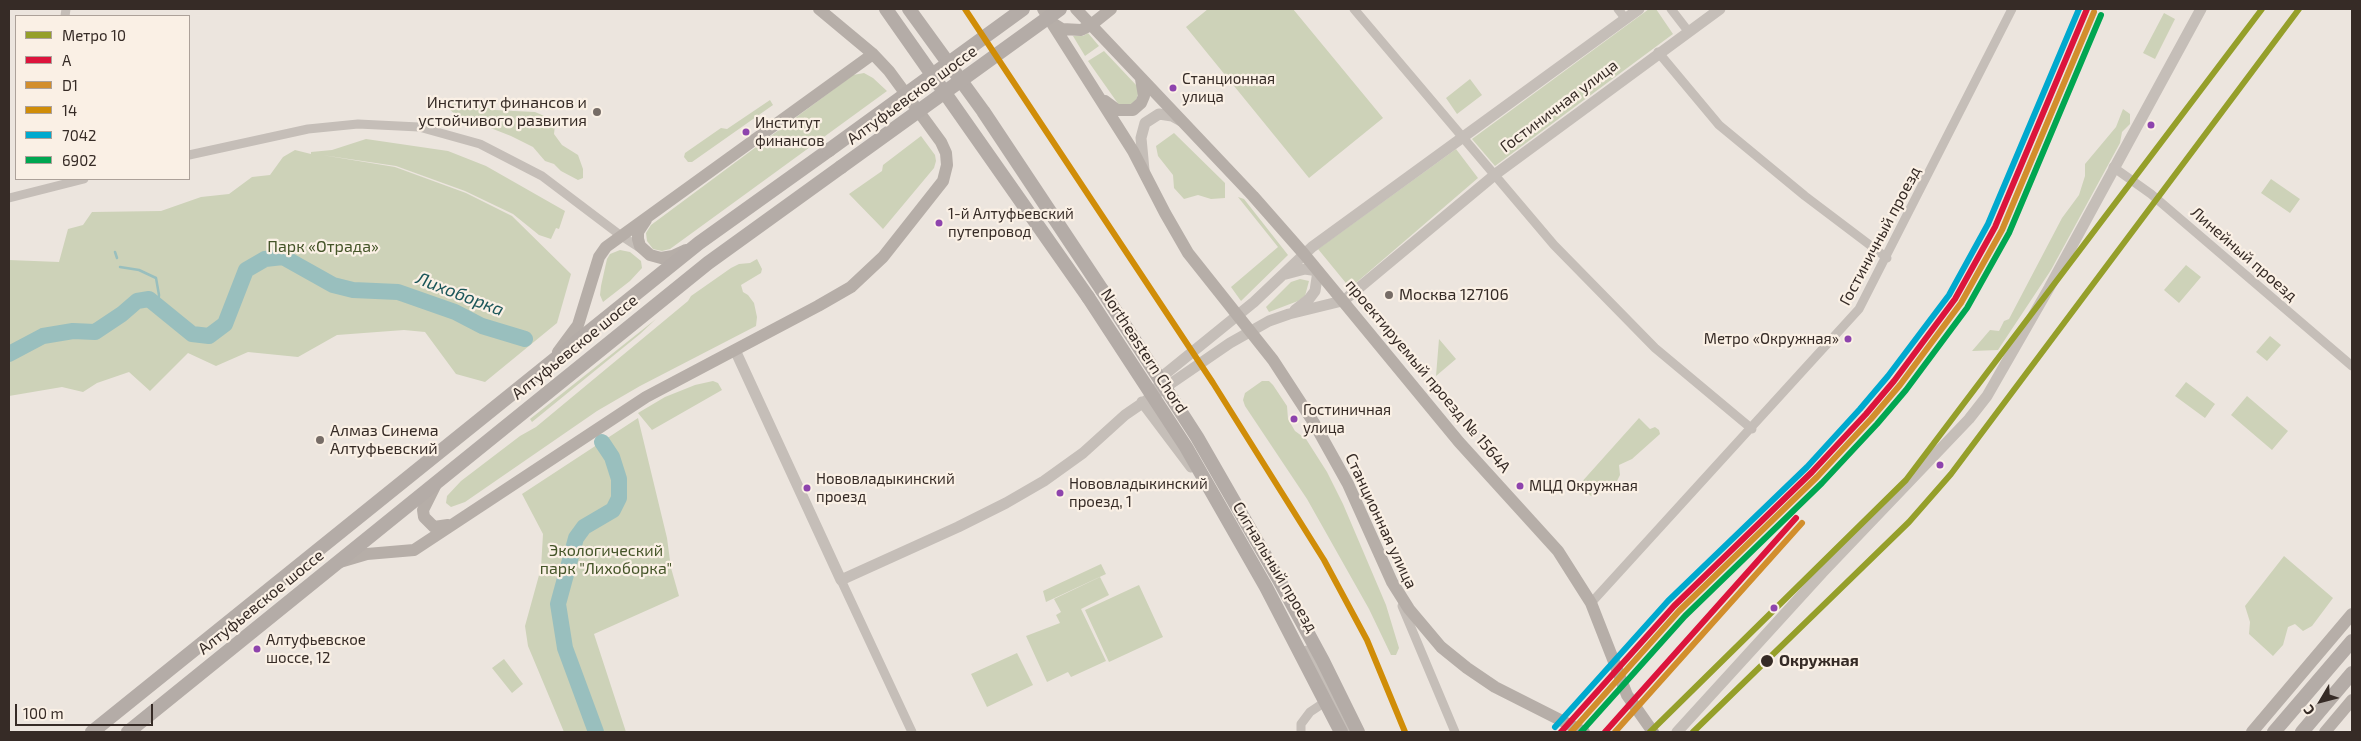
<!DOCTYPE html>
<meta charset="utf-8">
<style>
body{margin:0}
#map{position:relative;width:2361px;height:741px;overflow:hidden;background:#ece5de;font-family:"Exo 2",sans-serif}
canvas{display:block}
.frame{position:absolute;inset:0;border:10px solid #362b26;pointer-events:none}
.legend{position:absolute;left:15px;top:15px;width:175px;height:165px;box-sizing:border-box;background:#faf0e5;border:1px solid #aca199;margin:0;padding:6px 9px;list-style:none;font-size:15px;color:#362b26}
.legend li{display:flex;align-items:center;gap:10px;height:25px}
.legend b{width:25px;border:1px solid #aca199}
.north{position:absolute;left:2296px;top:676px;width:50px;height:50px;-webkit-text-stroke:4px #faf0e5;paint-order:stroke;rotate:233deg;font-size:14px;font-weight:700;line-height:20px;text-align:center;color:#362b26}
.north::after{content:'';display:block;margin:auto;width:18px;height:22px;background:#362b26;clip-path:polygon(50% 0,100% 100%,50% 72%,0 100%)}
.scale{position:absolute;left:15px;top:704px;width:138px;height:22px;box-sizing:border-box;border:2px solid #362b26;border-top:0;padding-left:6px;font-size:15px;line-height:18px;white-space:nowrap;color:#362b26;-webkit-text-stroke:4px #faf0e5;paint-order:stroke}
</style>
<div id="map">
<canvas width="2361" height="741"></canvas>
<div class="frame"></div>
<ul class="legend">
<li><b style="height:6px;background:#959f2a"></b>Метро 10</li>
<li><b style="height:6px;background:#dc143c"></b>A</li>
<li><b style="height:6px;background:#d28e2c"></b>D1</li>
<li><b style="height:6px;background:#d08d08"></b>14</li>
<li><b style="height:6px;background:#00a9ce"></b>7042</li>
<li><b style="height:6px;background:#00a651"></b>6902</li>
</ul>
<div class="north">С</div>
<div class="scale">100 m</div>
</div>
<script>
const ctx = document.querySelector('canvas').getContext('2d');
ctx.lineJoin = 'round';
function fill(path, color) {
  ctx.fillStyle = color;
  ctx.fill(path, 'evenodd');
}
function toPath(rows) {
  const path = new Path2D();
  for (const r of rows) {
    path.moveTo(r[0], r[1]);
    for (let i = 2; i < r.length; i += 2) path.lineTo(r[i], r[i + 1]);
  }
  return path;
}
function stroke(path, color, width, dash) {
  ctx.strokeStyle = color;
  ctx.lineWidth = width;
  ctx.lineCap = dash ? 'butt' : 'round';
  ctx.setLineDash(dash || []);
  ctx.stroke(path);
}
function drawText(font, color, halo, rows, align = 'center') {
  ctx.font = font + ' "Exo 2",sans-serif';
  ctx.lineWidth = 4.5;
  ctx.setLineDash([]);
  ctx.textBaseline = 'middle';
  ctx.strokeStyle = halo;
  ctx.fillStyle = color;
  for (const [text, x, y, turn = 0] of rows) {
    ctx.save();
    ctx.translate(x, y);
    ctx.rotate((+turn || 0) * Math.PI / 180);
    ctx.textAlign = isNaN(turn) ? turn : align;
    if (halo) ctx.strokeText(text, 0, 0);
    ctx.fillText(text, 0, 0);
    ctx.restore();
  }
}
fill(toPath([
 [1208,9,1293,9,1383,118,1309,178,1186,27],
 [1649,9,1656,9,1673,34,1495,166,1472,139],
 [2164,13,2175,19,2155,59,2143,53],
 [1088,33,1099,46,1085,56,1073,36,1083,36],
 [1104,51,1137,86,1139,91,1135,104,1119,105,1088,61],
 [864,73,873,78,887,91,670,249,662,251,653,249,647,241,646,233,651,225,853,75],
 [1470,79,1482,95,1457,114,1446,98],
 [454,100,477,104,494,110,535,112,549,118,555,125,554,134,562,145,578,155,583,169,583,178,578,180,561,171,554,164,545,161,533,147,511,136,488,127,468,125,449,109],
 [770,100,773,105,692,162,688,162,684,157,685,153,721,128,727,129],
 [2123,109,2130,114,2130,124,2122,132,2120,143,2051,270,1998,350,1972,351,1990,330,1999,331,2004,321,2009,319,2062,218,2079,195,2085,176,2085,164,2116,127],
 [1174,133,1225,183,1225,198,1211,199,1198,195,1184,199,1174,188,1173,175,1158,156,1156,146],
 [921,136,935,155,936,161,934,168,883,229,849,194,882,171,883,165],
 [366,139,448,151,486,166,565,211,559,229,556,228,551,239,539,235,513,214,465,191,396,166,322,155,395,167,466,193,512,216,571,274,557,323,485,382,456,374,425,332,404,330,337,335,298,357,248,352,216,366,188,353,150,391,129,372,97,383,83,392,62,387,9,396,9,260,59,262,68,229,83,225,92,212,161,211,201,197,229,194,252,177,270,175,283,157,295,150,311,154,311,152,332,150],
 [1456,149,1478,178,1350,288,1318,249],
 [2271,179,2300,199,2290,213,2261,193],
 [1238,197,1244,199,1288,255,1241,301,1231,287,1278,247],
 [620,250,630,252,641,261,642,268,630,281,603,302,600,295,601,286,607,259,610,254],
 [757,259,762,269,761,273,741,285,743,292,748,295,754,303,757,317,756,326,640,386,597,411,465,502,451,507,446,503,447,496,461,481,520,436,536,427,688,301,691,296,731,268,739,264,750,263],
 [2186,265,2201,277,2179,303,2164,290],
 [1300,279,1309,281,1305,296,1298,301,1269,312,1266,307,1291,282],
 [656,319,640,334,532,422,530,419],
 [2270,336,2281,345,2267,361,2256,352],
 [1439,339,1456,359,1436,376],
 [713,381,718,383,722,390,652,430,638,413,665,397,695,385],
 [1262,381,1269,381,1273,385,1287,406,1288,419,1295,431,1306,439,1327,472,1343,504,1386,605,1399,648,1396,655,1391,655,1369,609,1307,499,1245,406,1243,400,1245,393],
 [2186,382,2215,404,2205,418,2175,396],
 [2247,396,2288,431,2272,450,2231,415],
 [638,418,667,538,671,568,679,596,594,634,626,732,564,732,528,646,525,626,541,568,543,534,522,494],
 [1639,418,1650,429,1655,427,1659,430,1660,434,1632,459,1619,465,1620,475,1616,483,1604,491,1591,496,1579,485],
 [2284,556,2333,598,2312,626,2303,631,2295,624,2288,627,2283,645,2273,656,2249,634,2250,622,2245,606],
 [1101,564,1106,574,1046,602,1043,591],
 [1100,577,1109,595,1081,609,1106,661,1071,677,1068,672,1047,682,1026,636,1060,623,1056,615,1061,612,1054,599],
 [1139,585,1163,637,1109,662,1085,610],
 [1017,653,1033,685,987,707,971,674],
 [504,659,523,684,512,693,492,668]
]), '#cdd2b8');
stroke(toPath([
 [115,252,117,258],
 [120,267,139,270,156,278,159,295,158,304]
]), '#99bfbe', 2.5);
stroke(toPath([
 [9,354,43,336,73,331,95,332,122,314,137,301,149,299,192,334,209,336,225,324,246,270,265,259,283,257,333,285,353,290,398,292,455,312,482,326,525,339],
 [596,732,565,648,558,604,576,538,584,527,613,510,619,498,619,479,612,457,602,442]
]), '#99bfbe', 16);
stroke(toPath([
 [1354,9,1554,245,1655,348,1752,429],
 [1618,9,1625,18],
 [1671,9,1688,31],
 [65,16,66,9],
 [1658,52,1719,125,1805,196,1887,258],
 [189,155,308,129,358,124,419,127,480,144,542,176,620,235,643,250],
 [2113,167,2151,194,2352,366],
 [9,198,84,179],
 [841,580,912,732],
 [1591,603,1859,309,2012,9],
 [1402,606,1455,732],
 [1301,732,1301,724,1310,712,1328,700]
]), '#c5beb8', 9);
stroke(toPath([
 [1144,170,1141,138,1145,123,1159,114,1172,116,1181,121],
 [1286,274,1305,269,1318,271,1315,291,1309,299,1295,310],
 [735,350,841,580,958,527,1006,503,1044,481,1083,453,1125,415,1230,343,1269,321,1289,314,1342,301,1348,297,1497,173,1720,9],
 [1158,387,1164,375,1254,302,1312,247,1639,9],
 [1142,402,1191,467],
 [1307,651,1349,732],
 [1677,732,1822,573,1969,419,1987,396,2049,288,2201,9]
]), '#c5beb8', 11);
stroke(toPath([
 [1043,9,1133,151,1165,213,1188,253,1273,360,1314,423,1348,484,1392,582,1409,609,1441,647,1467,668,1495,687,1584,732],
 [1076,9,1253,196,1304,254,1459,442,1558,551,1591,603,1627,695,1653,732],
 [1054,24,1062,29,1081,30,1091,25,1111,9],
 [1105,101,1117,110,1133,110,1141,103,1144,96,1141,79],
 [646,220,638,232,638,239,640,246,650,255,661,258,673,256,686,250],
 [558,352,578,325,599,257,606,247,873,54],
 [436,484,423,510,424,517,434,527,448,525],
 [340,562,367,554,414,550,646,397,818,306,851,287,883,257,943,181,947,165,946,153,941,142,889,71,873,54,819,9],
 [2252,732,2352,614],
 [2325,732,2352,700]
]), '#b6aea8', 12);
stroke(toPath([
 [886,9,1088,297],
 [909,9,983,111,1102,290],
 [92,732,699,243,829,150],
 [128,732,708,263,841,167],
 [2274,732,2352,641],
 [2302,732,2352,673]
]), '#b4aca7', 14);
stroke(toPath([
 [829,150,1023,9],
 [841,167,1060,9],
 [1102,290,1197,437,1278,578,1323,661,1358,732],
 [1088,297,1186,447,1266,587,1341,732]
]), '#b4aca7', 14);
stroke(toPath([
 [1561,732,1674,606,1812,472,1866,414,1894,381,1955,299,1995,227,2087,9],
 [1605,732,1796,518]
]), '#dc143c', 6);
stroke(toPath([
 [1571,732,1679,611,1817,477,1871,419,1900,385,1961,303,2002,230,2094,12],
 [1615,732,1802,523]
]), '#d28e2c', 6);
stroke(toPath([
 [965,9,1213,383,1324,560,1367,640,1405,732]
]), '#d08d08', 6);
stroke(toPath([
 [1555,727,1668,601,1807,467,1860,409,1888,376,1949,295,1988,224,2079,9]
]), '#00a9ce', 6);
stroke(toPath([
 [1581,732,1685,616,1822,483,1877,424,1906,390,1967,308,2009,233,2101,15]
]), '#00a651', 6);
stroke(toPath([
 [1650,732,1906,480,2262,9],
 [1693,732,1909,522,1951,474,2299,9]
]), '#959f2a', 6);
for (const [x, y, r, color] of [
 [1173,88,4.5,"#8e44ad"],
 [597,112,5,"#766c66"],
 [2151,125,4.5,"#8e44ad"],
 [746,132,4.5,"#8e44ad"],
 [939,223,4.5,"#8e44ad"],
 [1389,295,5,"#766c66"],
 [1848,339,4.5,"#8e44ad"],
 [1294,419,4.5,"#8e44ad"],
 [320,440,5,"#766c66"],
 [1940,465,4.5,"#8e44ad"],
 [1520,486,4.5,"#8e44ad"],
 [807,488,4.5,"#8e44ad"],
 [1060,493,4.5,"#8e44ad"],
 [1774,608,4.5,"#8e44ad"],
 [257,649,4.5,"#8e44ad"],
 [1767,661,7,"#362b26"]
]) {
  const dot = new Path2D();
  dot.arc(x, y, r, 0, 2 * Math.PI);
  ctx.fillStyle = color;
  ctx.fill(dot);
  stroke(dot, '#faf0e5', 2);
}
drawText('15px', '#362b26', '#faf0e5', [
 ["Станционная",1182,79],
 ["улица",1182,97],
 ["Институт",755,123],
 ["финансов",755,141],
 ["1-й Алтуфьевский",948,214],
 ["путепровод",948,232],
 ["Метро «Окружная»",1839,339,"right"],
 ["Гостиничная",1303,410],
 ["улица",1303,428],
 ["Нововладыкинский",816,479],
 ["проезд",816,497],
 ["Нововладыкинский",1069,484],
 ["проезд, 1",1069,502],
 ["МЦД Окружная",1529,486],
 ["Алтуфьевское",266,640],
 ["шоссе, 12",266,658]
], 'left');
drawText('16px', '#362b26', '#faf0e5', [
 ["Алтуфьевское шоссе",912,95,-36],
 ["Гостиничная улица",1559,106,-37],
 ["Гостиничный проезд",1880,236,-62],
 ["Линейный проезд",2244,254,41],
 ["Алтуфьевское шоссе",575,347,-39],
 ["Northeastern Chord",1144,351,57],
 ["проектируемый проезд № 1564А",1428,376,50],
 ["Станционная улица",1381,521,65],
 ["Сигнальный проезд",1275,567,59],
 ["Алтуфьевское шоссе",261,602,-39]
]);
drawText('16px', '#362b26', '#faf0e5', [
 ["Институт финансов и",587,103,"right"],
 ["устойчивого развития",587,121,"right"],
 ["Москва 127106",1399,295],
 ["Алмаз Синема",330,431],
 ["Алтуфьевский",330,449]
], 'left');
drawText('16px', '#455529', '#faf0e5', [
 ["Парк «Отрада»",323,247],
 ["Экологический",606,551],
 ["парк \"Лихоборка\"",606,569]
]);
drawText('bold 16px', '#362b26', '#faf0e5', [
 ["Окружная",1779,661]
], 'left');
drawText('italic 18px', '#1a5559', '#faf0e5', [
 ["Лихоборка",460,294,21]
]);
</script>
